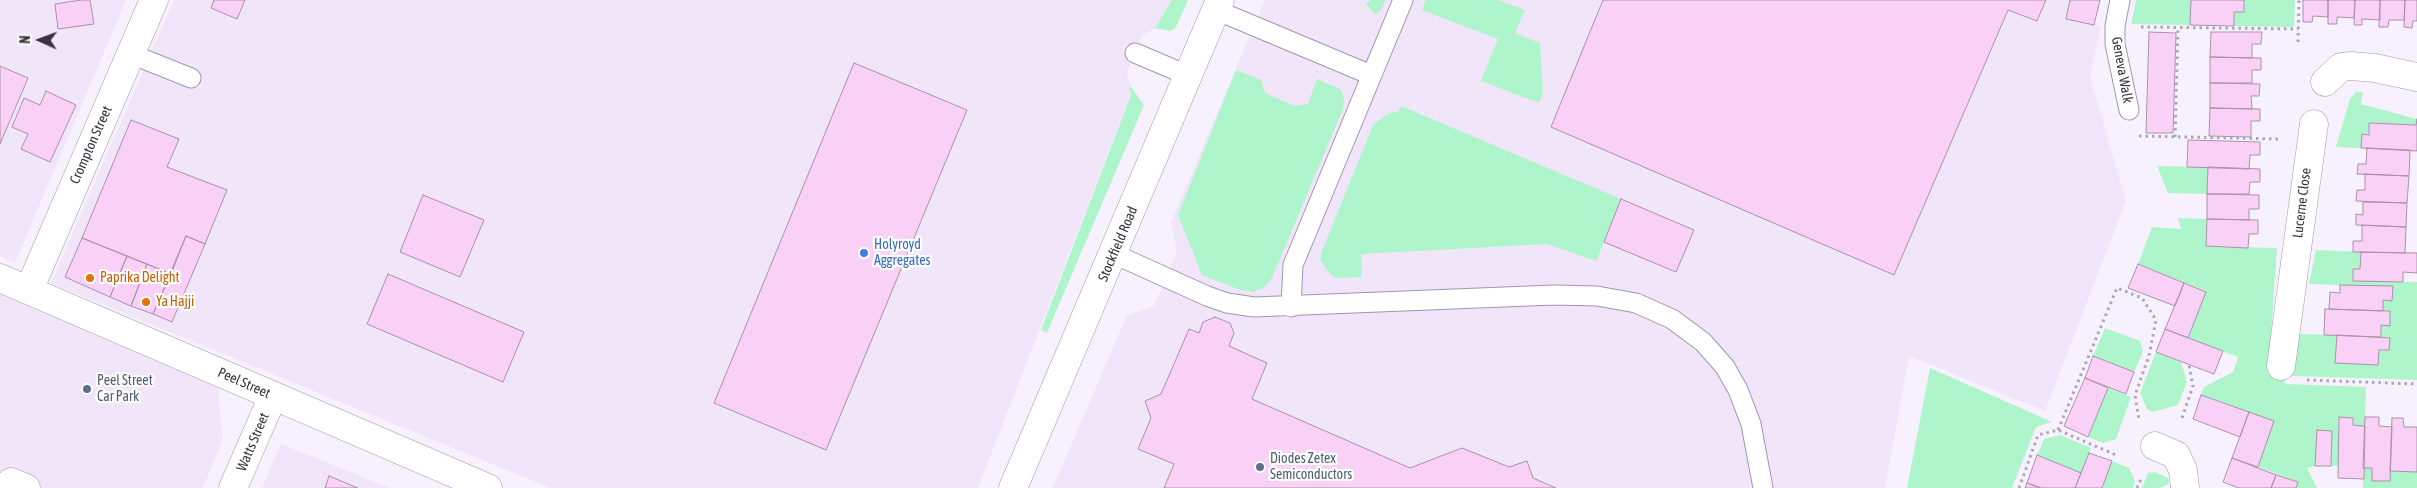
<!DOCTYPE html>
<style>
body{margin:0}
#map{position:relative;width:2417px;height:488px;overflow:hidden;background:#f7f1fe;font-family:"Asap Condensed",sans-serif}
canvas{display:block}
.north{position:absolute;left:15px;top:15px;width:50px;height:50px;-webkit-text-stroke:4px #fff;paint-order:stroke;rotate:272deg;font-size:14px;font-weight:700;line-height:20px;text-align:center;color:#38333f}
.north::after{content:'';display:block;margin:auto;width:18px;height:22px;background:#38333f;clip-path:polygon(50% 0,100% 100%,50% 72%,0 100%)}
</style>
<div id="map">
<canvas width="2417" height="488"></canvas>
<div class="north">N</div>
</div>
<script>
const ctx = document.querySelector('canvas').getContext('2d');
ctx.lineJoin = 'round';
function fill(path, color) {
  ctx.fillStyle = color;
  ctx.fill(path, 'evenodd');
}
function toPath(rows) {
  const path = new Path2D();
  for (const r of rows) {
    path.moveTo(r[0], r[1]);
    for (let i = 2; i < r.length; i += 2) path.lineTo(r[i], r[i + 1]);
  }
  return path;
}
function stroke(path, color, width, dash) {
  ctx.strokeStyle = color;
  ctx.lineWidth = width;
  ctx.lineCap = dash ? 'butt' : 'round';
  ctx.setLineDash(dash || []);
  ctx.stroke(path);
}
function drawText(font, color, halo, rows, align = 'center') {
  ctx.font = font + ' "Asap Condensed",sans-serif';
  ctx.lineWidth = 4.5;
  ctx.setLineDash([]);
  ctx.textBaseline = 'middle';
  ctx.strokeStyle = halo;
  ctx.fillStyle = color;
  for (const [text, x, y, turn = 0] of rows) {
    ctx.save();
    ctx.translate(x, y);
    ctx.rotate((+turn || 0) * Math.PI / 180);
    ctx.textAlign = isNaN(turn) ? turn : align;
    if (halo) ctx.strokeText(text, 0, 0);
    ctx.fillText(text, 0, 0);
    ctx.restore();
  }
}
fill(toPath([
 [0,0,126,0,15,263,0,256],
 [174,0,1172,0,1155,28,1142,36,1127,72,1131,94,978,488,550,488,51,283],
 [1265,0,2071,0,2067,17,2101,26,2090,76,2126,201,2045,411,1909,356,1885,488,1053,488,1127,315,1154,306,1177,252,1171,222],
 [0,287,217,381,223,439,203,488,0,488],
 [281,444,390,488,262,488]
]), '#f1e5f9');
fill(toPath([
 [1172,0,1188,0,1176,27,1171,31,1155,28],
 [1371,0,1386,0,1380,11,1375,14,1366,4],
 [1426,0,1498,0,1525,10,1515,33,1540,43,1543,93,1539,103,1481,81,1498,39,1422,10],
 [2136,0,2191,0,2190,25,2131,24],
 [2244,0,2295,0,2294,27,2234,26,2234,12,2244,12],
 [1236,70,1261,80,1265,93,1294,106,1308,104,1317,79,1340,89,1344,97,1343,109,1272,278,1263,288,1253,292,1238,289,1202,275,1178,215],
 [1129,84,1144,105,1047,333,1041,330,1131,95],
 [2356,92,2363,92,2361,104,2417,119,2416,125,2370,123,2369,135,2362,135,2361,148,2336,147,2350,99],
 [1401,106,1621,199,1596,261,1547,244,1361,254,1362,277,1336,278,1330,274,1320,260,1322,251,1373,125,1389,113,1398,112],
 [2157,166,2208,167,2207,194,2168,193],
 [2178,218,2207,219,2206,246,2277,248,2270,349,2277,369,2286,384,2366,387,2365,426,2353,425,2353,418,2339,418,2338,466,2331,466,2332,431,2317,430,2315,466,2307,468,2317,488,2296,488,2298,482,2258,467,2273,421,2201,395,2204,387,2233,372,2238,357,2188,338,2206,291,2138,264,2152,227,2181,229],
 [2316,250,2361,252,2360,269,2353,281,2417,282,2417,380,2292,376,2300,334,2337,335,2335,363,2378,365,2379,350,2389,349,2390,338,2381,337,2381,325,2390,325,2390,312,2383,311,2383,300,2392,301,2393,287,2309,284],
 [2105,328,2140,341,2143,352,2134,372,2093,356],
 [2156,352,2181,362,2187,382,2178,405,2152,412,2147,409,2140,393],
 [1930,368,2052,422,2036,427,2012,488,1907,488],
 [2108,388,2131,397,2116,439,2103,443,2088,437],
 [2060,435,2091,448,2081,473,2037,455,2044,439],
 [2112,461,2129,468,2135,481,2133,488,2102,488],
 [2363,468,2372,468,2373,481,2390,481,2390,471,2417,472,2417,488,2363,488],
 [2155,472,2168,478,2169,484,2160,488,2142,488,2148,473]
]), '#aff5cc');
const building = toPath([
 [81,0,90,0,94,24,58,29,55,4,81,0],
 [214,0,245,0,237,19,211,8,214,0],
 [1603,0,2046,0,2037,21,2008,10,1894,275,1551,127,1603,0],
 [2070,0,2100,0,2094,25,2066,19,2070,0],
 [2191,0,2244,0,2244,12,2234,12,2234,26,2190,25,2191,0],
 [2303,0,2328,0,2328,17,2313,16,2312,22,2303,22,2303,0],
 [2328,0,2355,0,2354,18,2337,17,2337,24,2328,24,2328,0],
 [2355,0,2380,0,2380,20,2362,19,2362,25,2354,25,2355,0],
 [2380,0,2405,0,2404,20,2389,20,2388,27,2379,27,2380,0],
 [2405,0,2417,0,2417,21,2413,21,2412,28,2404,27,2405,0],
 [2149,32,2176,33,2173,133,2146,133,2149,32],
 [2211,32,2262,32,2261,44,2252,44,2252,58,2210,57,2211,32],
 [2210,57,2261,58,2261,70,2252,70,2252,83,2210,83,2210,57],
 [854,63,967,110,826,450,714,403,854,63],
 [0,66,28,78,0,144,0,66],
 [2210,83,2260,84,2259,96,2251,96,2252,109,2210,108,2210,83],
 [46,91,76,105,50,162,21,149,28,134,12,127,24,98,40,105,46,91],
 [2210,108,2260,109,2260,121,2251,121,2251,137,2209,136,2210,108],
 [2417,119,2417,151,2361,148,2362,134,2369,135,2369,123,2416,125,2417,119],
 [131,120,179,139,167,167,227,190,205,244,186,236,171,274,82,238,131,120],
 [2188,140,2260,142,2260,155,2250,155,2249,169,2187,167,2188,140],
 [2367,148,2410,150,2409,176,2357,174,2358,164,2366,164,2367,148],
 [2208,167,2260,169,2260,182,2250,182,2249,194,2207,194,2208,167],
 [2365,174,2409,176,2407,203,2356,201,2357,190,2365,190,2365,174],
 [2207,194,2259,195,2259,209,2249,209,2249,220,2207,219,2207,194],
 [423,195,484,220,460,277,400,252,423,195],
 [1621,199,1694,230,1676,272,1604,242,1621,199],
 [2363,202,2407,203,2406,227,2356,225,2356,214,2363,215,2363,202],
 [2207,219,2258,220,2258,234,2249,234,2248,248,2206,246,2207,219],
 [2362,225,2406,227,2405,253,2353,252,2353,241,2362,241,2362,225],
 [186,236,205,244,172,322,153,314,186,236],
 [82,238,127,256,110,297,65,277,82,238],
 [2361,252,2417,253,2417,273,2403,272,2403,282,2353,281,2353,269,2360,269,2361,252],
 [127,256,147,264,131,306,110,297,127,256],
 [147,264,171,274,153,314,131,306,147,264],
 [2138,264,2184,283,2175,306,2128,288,2138,264],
 [388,274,524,332,503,382,367,324,388,274],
 [2184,283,2206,292,2188,338,2165,329,2184,283],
 [2340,285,2393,286,2392,301,2383,300,2383,311,2329,309,2330,292,2340,293,2340,285],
 [2325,309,2390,311,2390,326,2381,325,2381,337,2324,335,2325,309],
 [1215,317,1230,323,1234,333,1229,346,1267,363,1252,399,1410,468,1462,448,1509,467,1527,461,1533,478,1556,488,1164,488,1174,464,1138,449,1151,418,1145,401,1161,394,1189,329,1199,333,1203,322,1215,317],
 [2165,329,2223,351,2214,374,2156,352,2165,329],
 [2337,335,2390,338,2389,350,2379,350,2378,365,2335,363,2337,335],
 [2093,356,2134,372,2126,394,2085,378,2093,356],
 [2085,378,2108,388,2088,437,2064,426,2085,378],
 [2201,395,2249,412,2240,437,2193,419,2201,395],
 [2249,412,2274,421,2258,467,2232,458,2249,412],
 [2339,417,2353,418,2353,425,2365,426,2364,479,2338,478,2339,417],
 [2365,417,2379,417,2379,426,2392,427,2390,481,2372,481,2372,468,2363,468,2365,417],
 [2392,418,2403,418,2404,427,2417,427,2417,472,2390,471,2392,418],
 [2317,430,2332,431,2331,466,2315,466,2317,430],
 [2089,453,2112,461,2102,488,2075,488,2089,453],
 [2037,455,2081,473,2075,488,2041,488,2027,483,2037,455],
 [2232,458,2276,475,2271,488,2239,488,2223,482,2232,458],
 [2276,475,2298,482,2296,488,2271,488,2276,475],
 [329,476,358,488,325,488,329,476],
 [2027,483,2041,488,2025,488,2027,483]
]);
fill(building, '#f9d1f7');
stroke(building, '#ab91aa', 1);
const lane = toPath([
 [2120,0,2115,26,2115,44,2129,110],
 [1216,10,1371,75],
 [1135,53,1187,75],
 [131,54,191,78],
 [1114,254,1207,296,1227,303,1254,307,1554,295,1597,296,1636,303,1672,319,1703,342,1725,367,1738,390,1751,424,1763,488],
 [1291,307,1293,265,1403,0]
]);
const street = toPath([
 [2325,82,2341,67,2351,66,2375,68,2417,77],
 [0,278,488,488],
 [29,290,154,0],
 [2281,366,2314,124],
 [2155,446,2176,455,2183,470,2185,488],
 [11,482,26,488],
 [233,488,273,396]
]);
const secondary = toPath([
 [1013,488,1220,0]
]);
stroke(lane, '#a295b3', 21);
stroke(street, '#a295b3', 29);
stroke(secondary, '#a295b3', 29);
stroke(toPath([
 [2141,27,2298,29],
 [2298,42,2299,0],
 [2139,136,2280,139],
 [2175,137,2178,28],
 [2307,380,2417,384],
 [2182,418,2193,386,2189,365],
 [2058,430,2117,288,2142,298,2156,320,2149,356,2135,395,2139,420],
 [2019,488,2038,435,2058,430,2116,455],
 [2137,488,2141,479]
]), '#aca7b3', 3, [2.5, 4]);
stroke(lane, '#fff', 19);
stroke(street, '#fff', 28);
stroke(secondary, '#fff', 28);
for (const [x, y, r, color] of [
 [864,253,5,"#3f7fe0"],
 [90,278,5,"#e8710a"],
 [146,302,5,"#e8710a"],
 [87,389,5,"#5c6f8a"],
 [1260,467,5,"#5c6f8a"]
]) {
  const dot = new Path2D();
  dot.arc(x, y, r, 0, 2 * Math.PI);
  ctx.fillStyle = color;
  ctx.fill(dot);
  stroke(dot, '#fff', 2);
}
drawText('14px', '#38333f', '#fff', [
 ["Geneva Walk",2122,70,80],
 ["Crompton Street",91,145,-66],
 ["Lucerne Close",2302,203,-83],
 ["Stockfield Road",1118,244,-67],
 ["Peel Street",244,383,24],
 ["Watts Street",253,442,-67]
]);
drawText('14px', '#366cbe', '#fff', [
 ["Holyroyd",874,245],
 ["Aggregates",874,261]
], 'left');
drawText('14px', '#c56008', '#fff', [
 ["Paprika Delight",100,278],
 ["Ya Hajji",156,302]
], 'left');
drawText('14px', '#4e5e75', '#fff', [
 ["Peel Street",97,381],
 ["Car Park",97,397],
 ["Diodes Zetex",1270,459],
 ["Semiconductors",1270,475]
], 'left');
</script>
